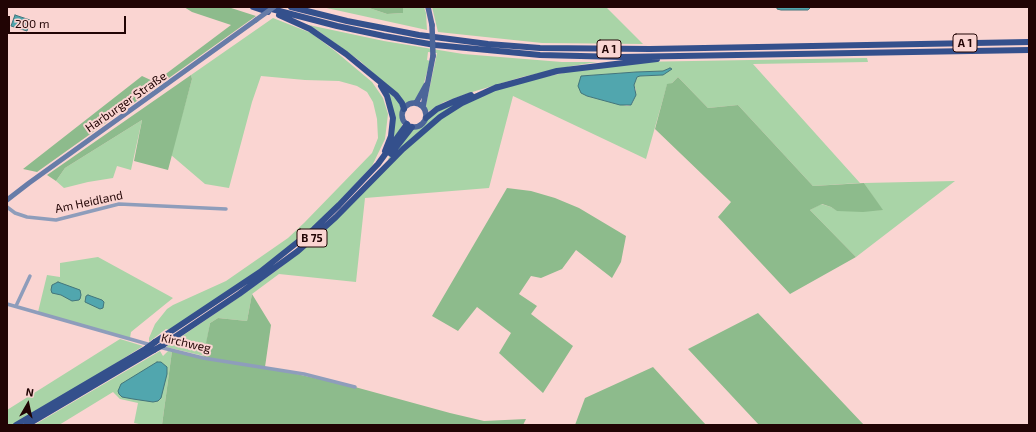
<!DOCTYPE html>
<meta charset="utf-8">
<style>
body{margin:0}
#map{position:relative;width:1036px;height:432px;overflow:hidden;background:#fad5d2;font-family:"Exo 2",sans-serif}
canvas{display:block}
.frame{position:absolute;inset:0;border:8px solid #210404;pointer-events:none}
.north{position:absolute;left:8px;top:384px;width:40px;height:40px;-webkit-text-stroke:3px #fad5d2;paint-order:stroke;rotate:9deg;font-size:11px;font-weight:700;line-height:16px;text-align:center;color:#210404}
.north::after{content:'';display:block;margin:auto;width:14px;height:18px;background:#210404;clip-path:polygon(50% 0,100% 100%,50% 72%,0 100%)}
.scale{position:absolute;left:8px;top:16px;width:118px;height:18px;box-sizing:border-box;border:2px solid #210404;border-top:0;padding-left:5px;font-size:12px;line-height:14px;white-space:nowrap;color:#210404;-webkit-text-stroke:3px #fad5d2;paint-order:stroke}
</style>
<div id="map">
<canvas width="1036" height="432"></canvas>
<div class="frame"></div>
<div class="north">N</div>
<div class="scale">200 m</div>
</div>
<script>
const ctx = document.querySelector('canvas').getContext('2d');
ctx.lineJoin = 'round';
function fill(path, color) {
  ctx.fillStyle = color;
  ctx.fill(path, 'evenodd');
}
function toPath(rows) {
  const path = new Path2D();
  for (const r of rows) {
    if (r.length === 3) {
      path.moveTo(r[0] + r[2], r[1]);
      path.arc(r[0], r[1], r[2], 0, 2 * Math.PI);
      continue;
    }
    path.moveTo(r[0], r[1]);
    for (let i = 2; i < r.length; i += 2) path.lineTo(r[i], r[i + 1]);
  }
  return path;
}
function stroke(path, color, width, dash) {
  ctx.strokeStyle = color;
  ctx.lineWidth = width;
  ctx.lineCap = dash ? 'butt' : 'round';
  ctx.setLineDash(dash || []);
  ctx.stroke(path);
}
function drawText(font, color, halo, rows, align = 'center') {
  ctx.font = font + ' "Exo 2",sans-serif';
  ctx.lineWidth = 4;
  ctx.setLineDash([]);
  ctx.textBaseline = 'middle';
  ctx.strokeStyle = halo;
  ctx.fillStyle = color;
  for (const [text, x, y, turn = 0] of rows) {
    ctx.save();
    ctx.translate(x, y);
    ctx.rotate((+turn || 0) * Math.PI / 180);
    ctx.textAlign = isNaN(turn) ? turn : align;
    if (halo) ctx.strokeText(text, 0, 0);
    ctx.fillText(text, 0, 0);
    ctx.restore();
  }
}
fill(toPath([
 [322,7,343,8,366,7,387,14,403,13,403,7,424,7,426,13,427,30],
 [432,7,606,7,643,44,542,43,438,32],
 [273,18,311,33,335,51,372,82,383,98,388,114,385,139,372,166,331,210,307,232,263,267,170,330,166,329,149,342,149,338,155,324,167,309,173,305,226,281,288,238,304,223,372,153,378,138,377,119,373,102,367,92,357,86,339,81,305,80,261,76,252,102,229,188,205,184,171,155,192,79,191,75],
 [304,24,384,41,463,54,562,62,597,62,572,66,522,77,469,93,444,102,429,111,427,110,426,105,437,53,428,52,427,60,430,61,421,94,416,100,406,104,403,100,360,61,317,30],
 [867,58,868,62,753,64,860,183,813,186,738,105,708,108,678,77,672,83,667,85,646,159,513,96,489,188,365,198,356,282,279,274,252,294,247,321,218,318,210,323,204,356,166,347,238,298,280,268,306,246,388,166,432,126,456,108,491,92,525,81,588,68,634,62],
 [670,68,663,75,640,76,637,77,634,85,636,90,633,102,631,105,627,106,587,96,582,76,636,72,663,71],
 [388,91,399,102,401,109,400,116,402,123,402,126,389,147,393,131],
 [461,100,389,160,388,159,411,130,419,128,433,114],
 [142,120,131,170,117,166,113,178,88,182,64,188,56,181,65,168],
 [955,181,856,257,810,210,821,204,831,207,838,211,882,210,864,183],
 [98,257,173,298,131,332,130,338,38,312,47,275,60,277,60,263],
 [120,339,143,346,93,378,12,425,7,425,7,410],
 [169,350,172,351,162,425,144,425,134,423,138,403,120,399,113,392,59,425,34,425,160,351,163,356]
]), '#a9d4a7');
fill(toPath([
 [184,7,228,7,256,16,37,172,23,169,142,76,155,82,231,25,192,12],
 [336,7,403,7,403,13,387,14,366,7,343,8],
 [191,75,192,79,168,170,134,161,142,120,65,168,56,181,47,175],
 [678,77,708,108,738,105,813,186,864,183,883,210,863,212,837,211,831,207,822,204,810,210,856,257,790,294,718,217,731,202,655,129,667,84,672,83],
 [507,188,531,191,555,198,579,208,626,236,621,262,612,278,576,250,562,269,541,278,531,276,519,294,537,306,531,314,573,346,543,393,499,353,511,333,477,307,458,331,432,316],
 [252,294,271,325,265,367,355,387,450,413,484,421,526,419,523,425,162,425,172,351,203,358,210,323,218,318,247,321],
 [758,313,864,425,759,425,688,349],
 [653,367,706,425,575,425,585,398]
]), '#8dbb8c');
const water = toPath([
 [777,7,811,7,808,10,781,10,777,9,777,7],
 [15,15,30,20,27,31,11,26,15,15],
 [670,68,672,69,663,75,640,76,637,77,634,85,636,95,631,105,620,105,587,96,581,93,578,86,581,76,636,72,663,71,670,68],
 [58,282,80,290,81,295,80,299,79,300,72,301,61,295,52,293,51,290,52,285,58,282],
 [88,295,102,300,104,302,103,308,100,309,85,302,86,296,88,295],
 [157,362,161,362,167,367,167,374,161,398,158,401,153,402,133,399,122,397,119,394,118,391,121,384,157,362]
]);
fill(water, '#51a6ae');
stroke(water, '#43757b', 1);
stroke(toPath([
 [7,207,15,213,27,217,56,220,119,204,226,209],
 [7,304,151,345],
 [16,306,30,276],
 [159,347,203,358,304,374,355,387]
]), '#8e9dbb', 3.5);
stroke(toPath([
 [7,200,29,183,256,20]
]), '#677ca8', 5);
stroke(toPath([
 [428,7,432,25],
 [416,103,426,85],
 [414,115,12],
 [423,107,433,56]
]), '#4c6599', 5.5);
stroke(toPath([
 [253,7,268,12],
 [264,7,337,26,384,36,435,45,540,55,621,57,1029,50],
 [291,7,347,21,419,35,488,44,540,48,650,49,1029,42],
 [279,15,310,29,346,54,396,95,402,103,404,109],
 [381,86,387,96,393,118,391,136,385,151],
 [495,88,557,71,657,59],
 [426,118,437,109,455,101,471,95],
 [391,154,412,127],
 [155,342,260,272,314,229,339,205,378,164,407,124],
 [163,345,239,294,298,251,336,217,403,149,440,117,462,103,497,87],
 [16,425,147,348],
 [27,425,154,350]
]), '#34508c', 6);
stroke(toPath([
 [256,20,274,7]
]), '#677ca8', 5);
stroke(toPath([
 [432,25,433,56]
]), '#4c6599', 5.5);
stroke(toPath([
 [147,348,155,342],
 [154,350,163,345]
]), '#34508c', 6);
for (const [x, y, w] of [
 [965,43,24],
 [609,49,24],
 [312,238,30]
]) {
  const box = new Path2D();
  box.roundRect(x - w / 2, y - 9, w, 18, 3);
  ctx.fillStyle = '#fad5d2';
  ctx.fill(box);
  stroke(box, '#210404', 1);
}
drawText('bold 11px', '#210404', null, [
 ["A 1",965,43],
 ["A 1",609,49],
 ["B 75",312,238]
]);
drawText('12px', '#210404', '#fad5d2', [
 ["Harburger Straße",126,102,-35],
 ["Am Heidland",89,202,-12],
 ["Kirchweg",186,343,13]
]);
</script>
